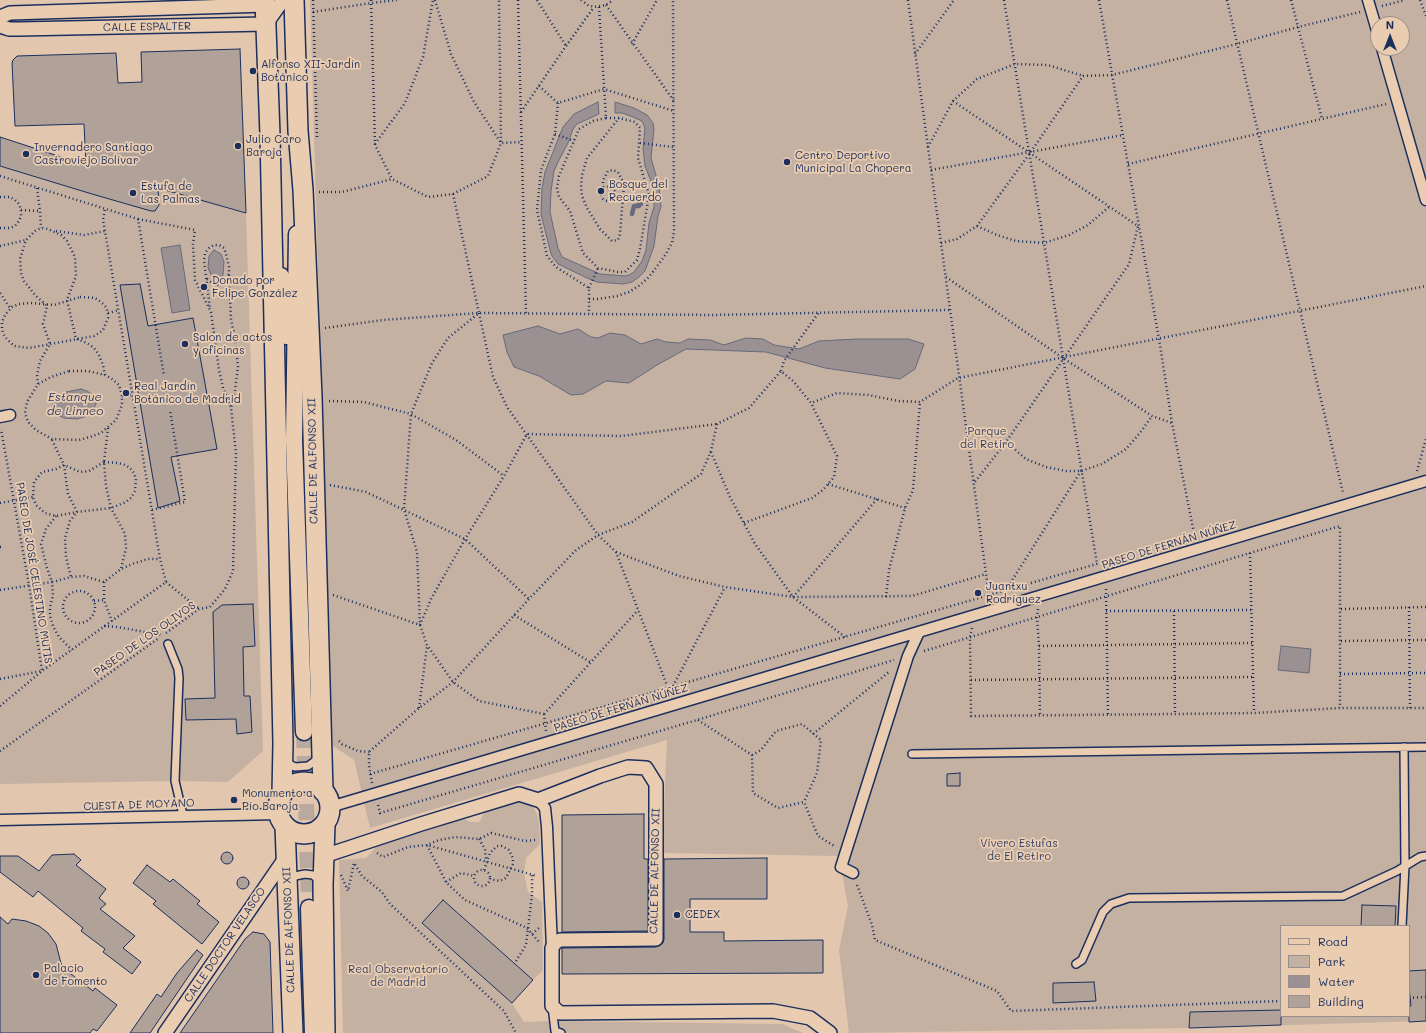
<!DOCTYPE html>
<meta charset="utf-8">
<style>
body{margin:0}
#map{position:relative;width:1426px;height:1033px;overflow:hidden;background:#e2c7ae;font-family:Mali,sans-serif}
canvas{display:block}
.legend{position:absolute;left:1280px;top:925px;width:130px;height:92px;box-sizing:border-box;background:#eacdb1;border:1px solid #978e90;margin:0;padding:5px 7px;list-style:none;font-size:12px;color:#1b2f5e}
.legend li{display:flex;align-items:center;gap:8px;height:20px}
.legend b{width:20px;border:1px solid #978e90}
.north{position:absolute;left:1370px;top:16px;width:40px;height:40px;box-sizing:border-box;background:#eacdb1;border:1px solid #978e90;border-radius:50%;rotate:0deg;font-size:11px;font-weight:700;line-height:16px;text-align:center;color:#1b2f5e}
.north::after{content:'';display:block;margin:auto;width:14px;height:18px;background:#1b2f5e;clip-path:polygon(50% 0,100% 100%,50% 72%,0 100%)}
</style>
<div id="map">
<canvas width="1426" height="1033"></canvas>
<ul class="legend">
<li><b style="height:5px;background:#eacdb1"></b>Road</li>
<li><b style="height:11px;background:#c4b1a2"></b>Park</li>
<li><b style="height:11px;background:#9b9192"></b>Water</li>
<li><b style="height:11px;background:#b0a199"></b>Building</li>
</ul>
<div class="north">N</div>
</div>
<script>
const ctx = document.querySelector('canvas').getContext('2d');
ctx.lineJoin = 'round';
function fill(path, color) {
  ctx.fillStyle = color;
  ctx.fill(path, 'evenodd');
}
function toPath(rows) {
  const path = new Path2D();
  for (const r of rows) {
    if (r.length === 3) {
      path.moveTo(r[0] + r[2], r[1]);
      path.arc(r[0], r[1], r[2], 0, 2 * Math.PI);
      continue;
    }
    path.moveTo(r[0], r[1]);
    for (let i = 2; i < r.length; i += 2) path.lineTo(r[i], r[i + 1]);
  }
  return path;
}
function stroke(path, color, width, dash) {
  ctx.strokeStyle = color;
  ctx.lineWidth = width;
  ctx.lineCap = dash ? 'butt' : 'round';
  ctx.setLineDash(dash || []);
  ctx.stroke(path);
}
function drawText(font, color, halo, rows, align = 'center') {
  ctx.font = font + ' Mali,sans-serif';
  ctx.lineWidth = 3.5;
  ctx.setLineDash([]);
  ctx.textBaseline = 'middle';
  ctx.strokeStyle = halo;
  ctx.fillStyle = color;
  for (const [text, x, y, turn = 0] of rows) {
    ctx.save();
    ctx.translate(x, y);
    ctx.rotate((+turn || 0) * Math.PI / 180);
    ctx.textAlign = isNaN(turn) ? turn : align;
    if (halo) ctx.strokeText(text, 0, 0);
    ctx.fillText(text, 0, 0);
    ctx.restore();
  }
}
fill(toPath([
 [310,0,1426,0,1426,1021,1189,1028,849,1033,839,950,848,906,839,856,662,853,667,740,370,828,354,760,332,745],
 [1378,24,1402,24,1402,48,1378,48],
 [1281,926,1409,926,1409,1016,1281,1016],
 [0,137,111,173,246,213,263,751,228,782,175,781,0,784],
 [518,800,528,803,534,808,537,814,539,823,540,839,539,845,526,858,524,873,528,892,542,902,543,970,533,980,443,900,423,923,512,1003,524,1022,550,1021,782,1024,803,1033,343,1033,339,860,366,858,381,842,459,817,460,820,465,819,470,822,478,822,480,821,484,813,494,807]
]), '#c4b1a2');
const water = toPath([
 [598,102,599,114,577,124,573,129,568,143,558,162,554,171,551,191,550,212,558,248,562,257,600,274,625,276,629,275,634,272,642,261,646,250,649,223,654,207,654,195,651,181,645,166,643,149,645,128,642,121,633,117,622,113,615,113,615,102,634,108,647,115,653,123,654,129,651,158,659,186,661,207,658,216,654,246,645,271,639,277,632,282,623,284,597,282,587,278,558,264,552,256,550,250,541,214,542,188,545,172,563,127,574,114,598,102],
 [180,245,190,310,172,313,161,248,180,245],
 [214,250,221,254,224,262,223,275,221,278,217,280,212,277,208,268,209,256,214,250],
 [538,326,560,334,578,329,591,337,598,338,610,333,625,335,641,344,657,339,666,342,680,343,688,339,710,340,724,345,746,338,763,339,774,345,799,349,819,341,858,339,908,339,924,344,915,369,900,379,825,368,766,352,686,349,657,365,629,383,606,381,583,394,571,395,539,376,514,367,507,352,503,335,538,326],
 [81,389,87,391,96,397,97,401,93,411,84,417,77,419,64,418,56,414,52,408,53,403,56,398,66,392,81,389],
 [1281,646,1311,649,1309,673,1278,670,1281,646]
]);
fill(water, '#9b9192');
stroke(water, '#686a7d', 1);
stroke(toPath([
 [632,214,634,206,639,206,639,203,641,204]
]), '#686a7d', 4.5);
const building = toPath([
 [240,49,246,213,158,188,159,205,155,211,151,211,92,194,0,166,0,137,86,165,84,124,15,126,12,63,13,60,17,56,116,53,118,83,142,82,141,52,240,49],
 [140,284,148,326,193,318,217,449,171,457,180,501,158,508,120,285,140,284],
 [253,604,255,646,243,647,244,696,250,696,252,732,237,734,236,719,186,720,185,699,215,698,213,612,222,605,253,604],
 [960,773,960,786,947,786,947,774,960,773],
 [644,814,644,859,648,859,648,931,562,932,562,815,644,814],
 [227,858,6],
 [74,854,81,860,76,865,106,889,99,898,106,904,100,909,135,936,123,948,141,962,132,974,103,952,105,949,81,931,83,928,38,891,33,897,0,872,0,856,18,856,39,871,52,855,74,854],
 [767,858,767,899,690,899,690,932,724,932,724,941,823,940,823,973,562,974,562,948,656,947,663,943,664,939,664,859,767,858],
 [147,865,170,882,173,879,200,901,197,904,219,922,202,944,153,904,156,901,133,883,147,865],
 [243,883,6],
 [443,900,533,980,512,1003,422,923,443,900],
 [1362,905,1396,906,1395,926,1361,926,1362,905],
 [0,917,8,924,12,919,26,921,39,926,48,933,56,944,62,967,93,991,95,988,117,1005,97,1031,93,1029,90,1033,0,1033,0,917],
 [253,932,264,934,270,942,273,1033,180,1033,245,939,253,932],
 [197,950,203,955,150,1033,130,1033,157,994,161,997,177,973,197,950],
 [1426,970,1426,1021,1409,1022,1409,1006,1411,1006,1409,987,1409,971,1426,970],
 [1094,982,1096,1001,1053,1003,1053,983,1094,982],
 [1281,1010,1281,1025,1189,1028,1190,1012,1281,1010]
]);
fill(building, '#b0a199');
stroke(building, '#1b2f5e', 1);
stroke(toPath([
 [304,732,309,908]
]), '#baa99e', 16, [16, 8]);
const service = toPath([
 [168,644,178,669,179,678,175,781,183,815],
 [912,754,1426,747],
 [285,759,287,763,295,767,308,766,315,761,319,756],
 [290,882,295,876,305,874,313,875,320,881],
 [1402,926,1405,866,1404,747],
 [1076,964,1082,960,1103,912,1111,904,1129,898,1343,896,1397,871,1420,857,1426,856],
 [552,1006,555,1031,561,1033]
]);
const pedestrian = toPath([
 [1368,0,1378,34],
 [1382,48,1426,200],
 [0,417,10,415],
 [538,800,545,808,547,827,552,948],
 [330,807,1426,481],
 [0,820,279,814],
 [853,873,841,867,908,656,919,632]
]);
const minor = toPath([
 [0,17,10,13,266,5],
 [0,26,9,29,19,29,266,24,283,0],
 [324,856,421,824,519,794,538,800,600,776,628,767,646,768,656,784,656,939,560,940,555,943,552,948,552,1006,560,1013,773,1011,810,1018,830,1033],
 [165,1033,286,857]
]);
const tertiary = toPath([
 [297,234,294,440,304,732],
 [281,276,286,336],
 [309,908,313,1033]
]);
const secondary = toPath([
 [265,0,270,135,283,743,282,795],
 [294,0,298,131,303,190,312,397,323,791],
 [304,808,26],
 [325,824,323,885,325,1033],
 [285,826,293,1033]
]);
stroke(service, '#1b2f5e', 10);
stroke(pedestrian, '#1b2f5e', 13);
stroke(minor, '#1b2f5e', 16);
stroke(tertiary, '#1b2f5e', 19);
stroke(secondary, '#1b2f5e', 22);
stroke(toPath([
 [313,0,317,137],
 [371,0,375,145,392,179],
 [435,0,451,54,474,102,501,143,522,142],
 [518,0,526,313],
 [537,0,566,46],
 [581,0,588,5,594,7,606,5,613,0],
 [908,0,989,596],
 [1004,0,1097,564],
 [1099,0,1160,345,1172,423,1195,538],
 [1227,0,1343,493],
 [1291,0,1322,119],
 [1420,0,1426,16],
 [606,5,674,101],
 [1382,6,1405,0],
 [599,7,606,118],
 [313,12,371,3,397,0],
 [632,44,657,0],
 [915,54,954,0],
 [539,86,558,103,604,89,674,111],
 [953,101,1138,226,1129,264,1006,442,974,483],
 [558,103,555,134,541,170,537,210,547,256,556,267,589,288,589,314],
 [521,112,566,46,594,7],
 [606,118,619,118,635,122,640,128,638,158,649,195,640,249,637,260,625,272,618,272,598,268,583,253,570,211,559,197,557,188,559,176,579,129,593,121,606,118],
 [555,134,574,141],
 [640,143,673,147],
 [375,144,405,103,423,57,433,0],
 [928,147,953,101,977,79,1015,64,1048,65,1083,76],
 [1128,164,1386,104],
 [931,170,1123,135],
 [0,176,138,219,164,376],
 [608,194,7],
 [37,188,40,211,41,228],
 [603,191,603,180,608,171,613,170,618,172,624,184,620,234,618,240,612,241,600,229,587,208,582,196,581,187,582,175,587,158,619,118],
 [319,192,342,192,392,179,428,197,453,194,479,313,448,338,432,363,411,414,404,509,417,552,420,625,427,645,453,682,479,701,544,714],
 [453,194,488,176,501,143,499,0],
 [0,197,10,197,15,200,19,204,21,210,21,216,19,221,15,226,10,228,0,228],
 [21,210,40,211],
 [138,219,195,230,193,244,195,280,211,312,219,370,223,388,231,407],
 [977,226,997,235,1016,241,1044,243,1069,235,1088,225,1109,207],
 [56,231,84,235,105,231],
 [941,243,957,239,977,226,1030,153,1083,76,1112,75,1237,44,1298,27,1360,12],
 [0,246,26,240],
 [946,277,1063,358,1152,416,1172,423],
 [207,279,211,282,219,285,225,282,229,274,229,267,226,254,224,248,219,245,214,245,209,248,205,253,204,260,210,309],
 [589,288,598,268],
 [0,293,10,308],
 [80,297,95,298,101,302,106,307,108,313,108,318,103,330,99,333,94,336,29,348,14,346,5,337,2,330,2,322,5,315,12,307,19,304,31,303,54,305,80,297],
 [589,299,598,299,617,296,629,292,640,285,649,277,658,265,666,254,672,243,674,232,673,0],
 [108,313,119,310],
 [479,313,493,377,507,407,598,535,616,552,668,688],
 [325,328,383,320,479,313,712,315,950,310],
 [77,339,87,343,94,348,99,355,103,365,105,375],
 [69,371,88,371,105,375,112,379,119,385,122,396,122,405,116,420,101,433,90,437,79,440,52,439,36,430,28,422,25,413,27,402,38,384,51,377,69,371],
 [781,371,784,361,819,312],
 [38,384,37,375,40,361,50,344,43,324,47,306,35,295,24,281,21,273,20,259,26,240,35,231,41,228,48,229,61,235,67,241,75,257,76,276,67,300,76,339],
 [122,396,133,394],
 [329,401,364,402,411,414,456,440,504,476],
 [108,428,104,462,106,486,111,508,125,534,126,548,121,569],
 [52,440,64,465,68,494,77,512,70,521,65,538,66,557,71,577],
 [1006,442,1026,459,1046,467,1066,471,1081,471,1102,464,1126,449,1140,433,1152,416],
 [711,452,730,497,755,544,793,597,845,637],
 [104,462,118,463,125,465,130,468,134,473,136,479,135,491,131,498,126,502,111,508,77,512,56,516,45,513,36,505,33,497,34,482,42,472,56,469,64,465,80,472,89,471,104,462],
 [1417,471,1426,439],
 [828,484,905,508],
 [330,485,366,492,465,539,529,599],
 [0,503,33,497],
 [152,510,185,502,170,410],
 [56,516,46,529,41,544,47,568,52,582,71,577,84,576,104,582,121,569,132,564,148,559,160,559],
 [744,523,812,498,823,490,834,477,837,456,811,403],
 [0,547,3,547],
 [616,552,679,576,725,587,793,597,912,596,986,574],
 [1250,553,1254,713],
 [104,582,104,600,112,621],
 [166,582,199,609],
 [1106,589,1108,715],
 [0,590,52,582,53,595,50,607,50,616,53,626,59,637,72,650],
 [1006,590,1081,471],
 [79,607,16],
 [333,595,420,625,431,599,465,539,504,476,527,434,621,436,717,424],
 [793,597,877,499],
 [886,597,889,570,905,508,913,490,920,402],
 [94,601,104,600],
 [1409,607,1410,708],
 [1038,609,1037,617,1039,646,1040,716],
 [1341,609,1426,607],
 [1106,611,1252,610],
 [1174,611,1175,714],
 [514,615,590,662],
 [104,626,117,627,162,635],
 [972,628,970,637,971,716,1175,714,1254,713,1340,708,1426,708],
 [166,633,199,609,210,607,225,589,233,571,236,453,231,408,235,390,238,367,235,337,231,320,229,274],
 [1341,641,1426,640],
 [1039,646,1252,643],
 [924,651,1340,526,1340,708],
 [1340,674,1426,673],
 [0,679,42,671,166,582,160,559,105,231,103,220,105,209],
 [971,680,1253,677],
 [673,686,725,587],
 [0,706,42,671,29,585,1,429],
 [419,708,427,646],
 [544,714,638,610],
 [544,714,546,731],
 [698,720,752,755,753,793,778,808,804,802,818,836,836,847],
 [813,734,890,671],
 [339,741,342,744,358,751,369,752],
 [0,751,159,638],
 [752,755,761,750,776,731,802,724,821,740,817,773,804,802],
 [370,774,1100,563],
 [372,783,369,765,369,752,419,708,453,682,529,599,576,550,598,535,632,522,701,474,711,451,717,424,749,408,781,371,793,381,811,403,837,393,868,395,899,401,920,402,958,378,1426,286],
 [378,805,380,813,697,720,894,660],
 [479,839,485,849,486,860],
 [535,840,525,841,491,833,479,839,455,837,439,840,427,845,446,882,465,900,527,928,539,942],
 [377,853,383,857,408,847,427,845,537,876],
 [484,870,490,853,497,846,502,846,509,850,513,858,513,864,506,878,500,881,490,879],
 [482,878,8],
 [341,875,348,891,354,863,362,876,382,892,390,904,504,1011,516,1033],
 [446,882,461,873,475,876],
 [857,885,872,925,875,940,997,991,1011,1011,1281,1001],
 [532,934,539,928],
 [516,961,526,945,532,895,532,874],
 [1409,998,1426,997]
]), '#1b2f5e', 2.5, [1, 3]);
stroke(service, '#eacdb1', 7);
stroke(pedestrian, '#eacdb1', 10);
stroke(minor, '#eacdb1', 13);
stroke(tertiary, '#eacdb1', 16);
stroke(secondary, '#eacdb1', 19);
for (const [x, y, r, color] of [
 [253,71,4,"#1b2f5e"],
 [238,146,4,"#1b2f5e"],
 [26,154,4,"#1b2f5e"],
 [787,162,4,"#1b2f5e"],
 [601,191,4,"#1b2f5e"],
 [133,193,4,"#1b2f5e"],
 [204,287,4,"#1b2f5e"],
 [185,344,4,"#1b2f5e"],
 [126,393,4,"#1b2f5e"],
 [978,593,4,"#1b2f5e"],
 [234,800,4,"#1b2f5e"],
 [677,915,4,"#1b2f5e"],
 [36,975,4,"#1b2f5e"]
]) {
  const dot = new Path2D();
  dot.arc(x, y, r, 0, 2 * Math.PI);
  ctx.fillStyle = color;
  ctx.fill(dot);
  stroke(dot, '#eacdb1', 1.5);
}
drawText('11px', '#1b2f5e', '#eacdb1', [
 ["CALLE ESPALTER",147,27,-1],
 ["CALLE DE ALFONSO XII",313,461,-91],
 ["PASEO DE FERNÁN NÚÑEZ",1169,545,-17],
 ["PASEO DE JOSÉ CELESTINO MUTIS",34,573,81],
 ["PASEO DE LOS OLIVOS",145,639,-35],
 ["PASEO DE FERNÁN NÚÑEZ",621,708,-17],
 ["CUESTA DE MOYANO",139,805,-2],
 ["CALLE DE ALFONSO XII",655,871,-89],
 ["CALLE DE ALFONSO XII",289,930,-92],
 ["CALLE DOCTOR VELASCO",225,945,-56]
]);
drawText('11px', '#1b2f5e', '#eacdb1', [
 ["Alfonso XII-Jardín",261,65],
 ["Botánico",261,78],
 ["Julio Caro",246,140],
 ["Baroja",246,153],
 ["Invernadero Santiago",34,148],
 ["Castroviejo Bolívar",34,161],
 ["Centro Deportivo",795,156],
 ["Municipal La Chopera",795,169],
 ["Bosque del",609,185],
 ["Recuerdo",609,198],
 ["Estufa de",141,187],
 ["Las Palmas",141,200],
 ["Donado por",212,281],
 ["Felipe González",212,294],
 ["Salon de actos",193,338],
 ["y oficinas",193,351],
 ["Real Jardín",134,387],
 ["Botánico de Madrid",134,400],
 ["Juantxu",986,587],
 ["Rodríguez",986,600],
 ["Monumento a",242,794],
 ["Pío Baroja",242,807],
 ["CEDEX",685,915],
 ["Palacio",44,969],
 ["de Fomento",44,982]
], 'left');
drawText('11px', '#344268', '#eacdb1', [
 ["Parque",987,432],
 ["del Retiro",987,445],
 ["Vivero Estufas",1019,844],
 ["de El Retiro",1019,857],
 ["Real Observatorio",398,970],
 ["de Madrid",398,983]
]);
drawText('italic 12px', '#2e3e66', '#eacdb1', [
 ["Estanque",75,397],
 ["de Linneo",75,411]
]);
</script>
